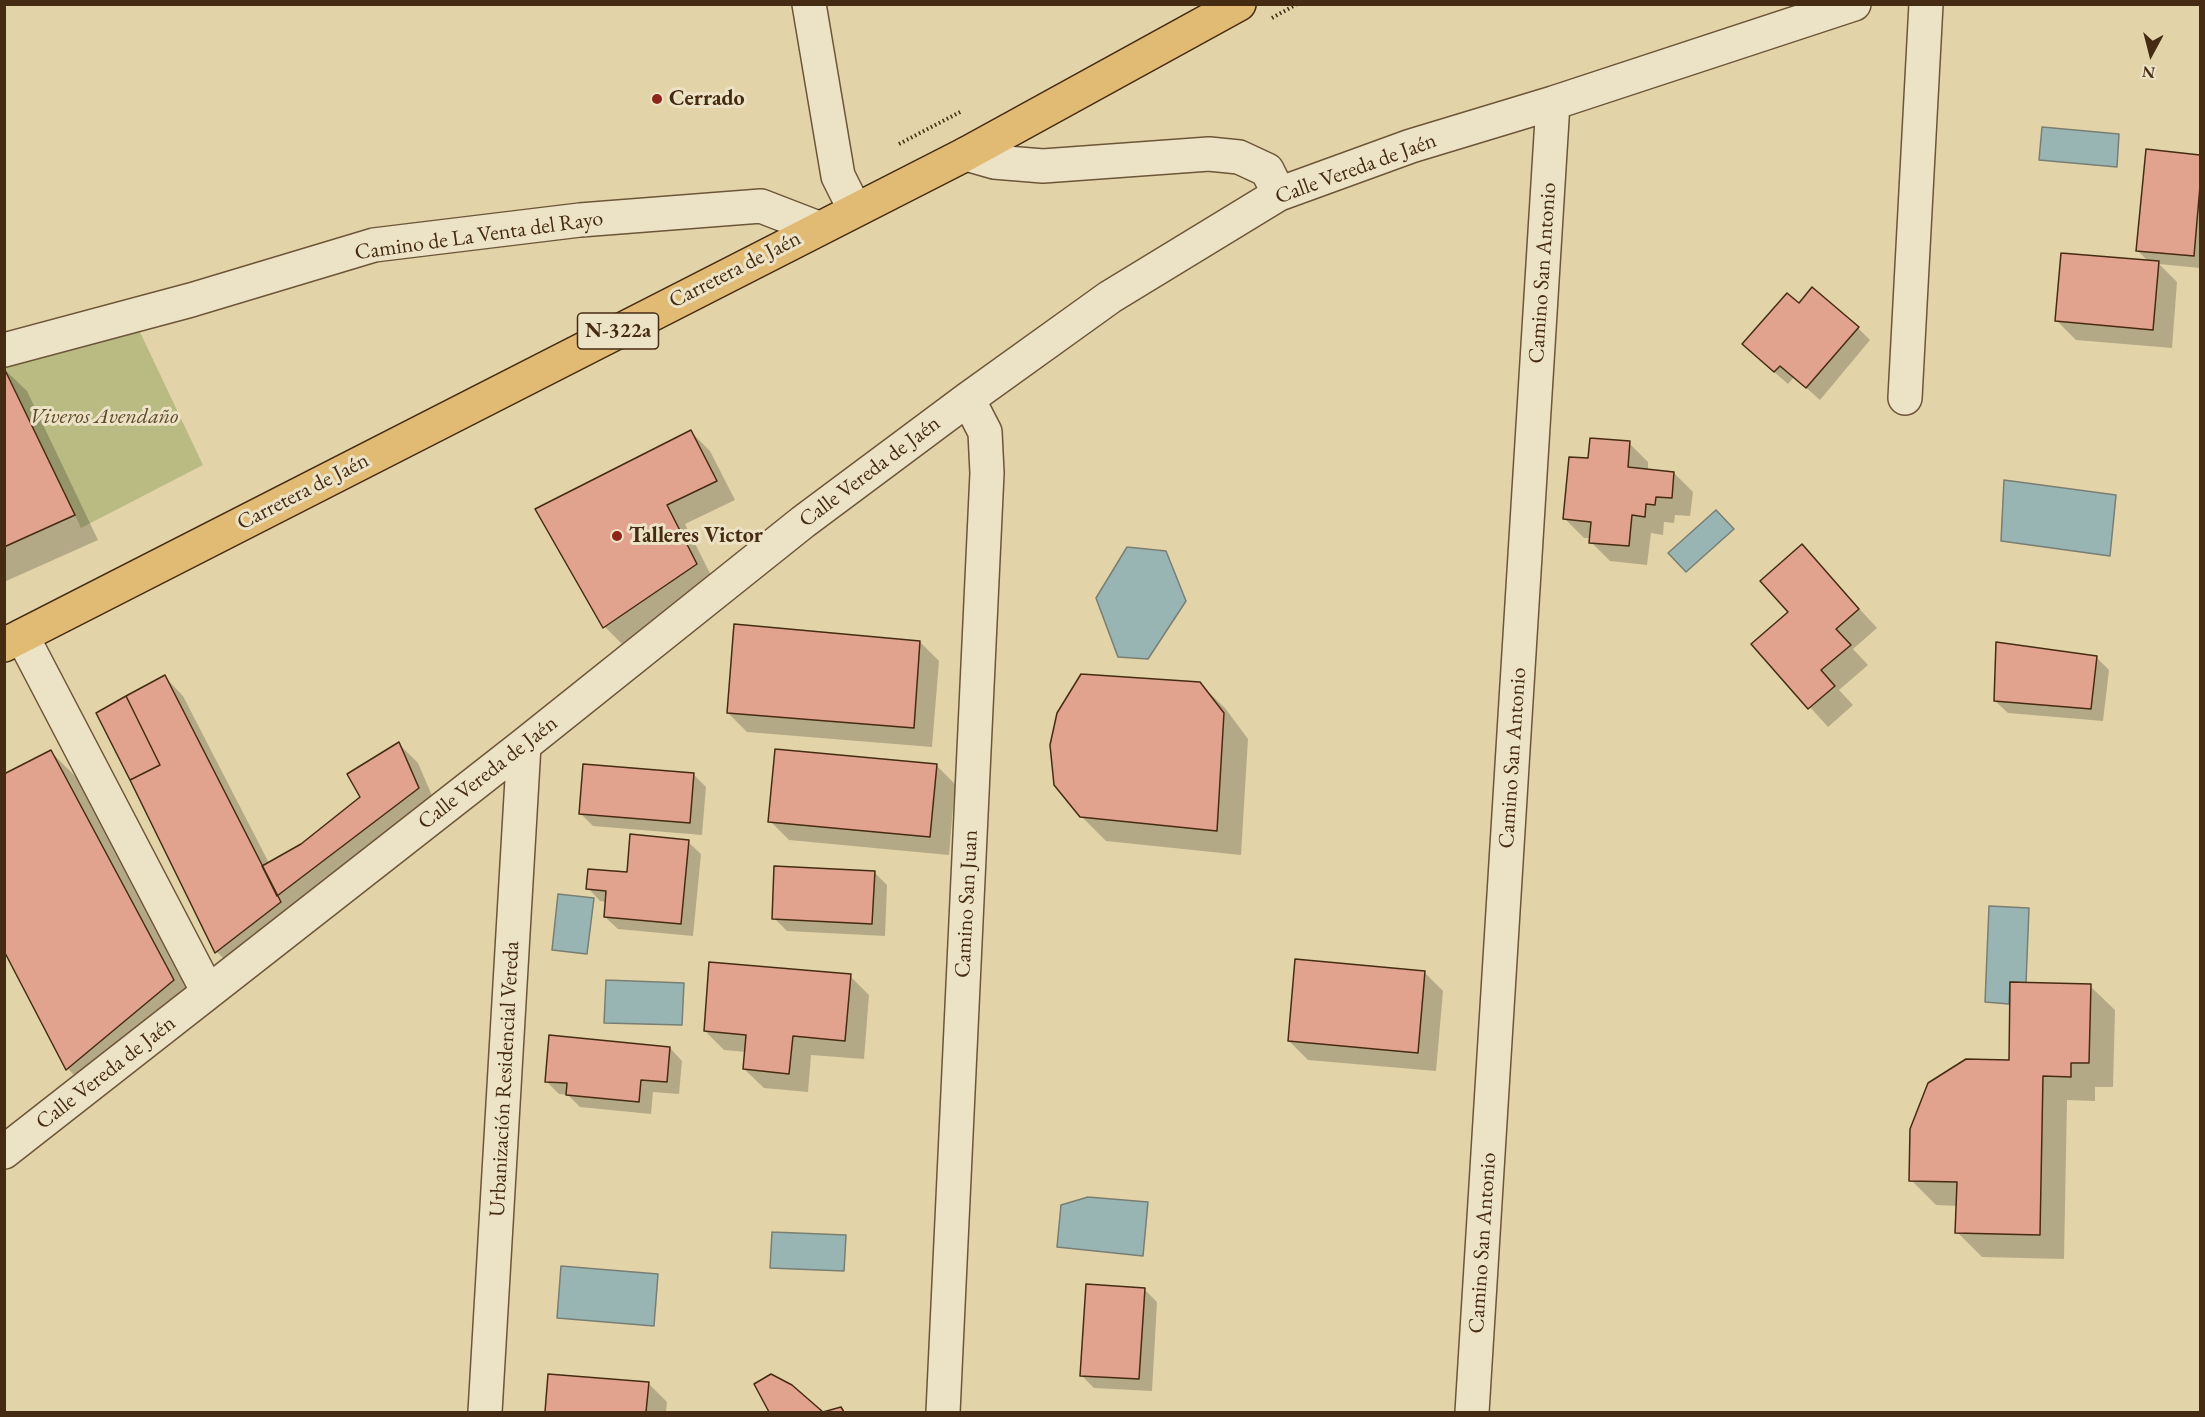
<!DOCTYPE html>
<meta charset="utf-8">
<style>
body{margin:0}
#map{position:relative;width:2205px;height:1417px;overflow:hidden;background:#e2d4a8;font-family:"EB Garamond",serif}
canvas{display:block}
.frame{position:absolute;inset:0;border:6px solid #462b13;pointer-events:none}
.north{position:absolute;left:2121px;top:24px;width:60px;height:60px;-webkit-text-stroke:4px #ece3c6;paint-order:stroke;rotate:187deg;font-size:16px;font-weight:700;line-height:24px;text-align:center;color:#462b13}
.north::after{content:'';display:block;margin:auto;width:21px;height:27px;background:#462b13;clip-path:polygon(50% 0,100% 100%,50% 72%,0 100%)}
</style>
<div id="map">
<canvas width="2205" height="1417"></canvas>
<div class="frame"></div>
<div class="north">N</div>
</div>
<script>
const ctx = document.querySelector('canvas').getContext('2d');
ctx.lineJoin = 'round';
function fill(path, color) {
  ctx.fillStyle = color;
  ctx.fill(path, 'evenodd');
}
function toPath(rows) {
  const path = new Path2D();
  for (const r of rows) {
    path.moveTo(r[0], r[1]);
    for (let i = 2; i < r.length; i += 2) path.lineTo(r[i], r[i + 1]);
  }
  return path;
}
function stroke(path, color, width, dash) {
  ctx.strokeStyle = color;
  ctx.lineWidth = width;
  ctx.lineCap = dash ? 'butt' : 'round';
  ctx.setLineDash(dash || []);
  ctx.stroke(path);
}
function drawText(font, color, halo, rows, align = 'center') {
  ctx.font = font + ' "EB Garamond",serif';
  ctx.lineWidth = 6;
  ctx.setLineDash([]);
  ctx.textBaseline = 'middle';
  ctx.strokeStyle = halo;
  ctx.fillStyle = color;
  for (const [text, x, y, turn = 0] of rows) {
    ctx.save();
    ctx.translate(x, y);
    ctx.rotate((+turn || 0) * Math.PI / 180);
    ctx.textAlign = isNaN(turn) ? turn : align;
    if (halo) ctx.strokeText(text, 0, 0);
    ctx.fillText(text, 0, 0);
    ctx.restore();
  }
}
fill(toPath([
 [139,330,203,465,81,528,5,368,5,364]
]), '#babb83');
const water = toPath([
 [2042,127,2119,134,2117,167,2039,160,2042,127],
 [2004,480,2116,495,2110,556,2001,541,2004,480],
 [1716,510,1734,529,1686,572,1668,553,1716,510],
 [1127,547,1166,551,1186,601,1148,659,1118,657,1096,598,1127,547],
 [558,894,594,898,587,954,552,950,558,894],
 [1989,906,2029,908,2026,983,2010,982,2009,1004,1985,1002,1989,906],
 [606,980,684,983,682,1025,604,1023,606,980],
 [1088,1197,1148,1202,1143,1256,1057,1247,1061,1205,1088,1197],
 [772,1232,846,1235,844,1271,770,1268,772,1232],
 [561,1266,658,1274,654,1326,557,1318,561,1266]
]);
fill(water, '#99b5b3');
stroke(water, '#787e73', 1.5);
fill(toPath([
 [2147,151,2200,156,2200,268,2159,264,2177,282,2172,348,2076,340,2057,321,2149,262,2137,250],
 [1799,305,1858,328,1870,340,1820,400,1794,377,1788,384,1757,357],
 [4,369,27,391,98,540,4,582],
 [691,432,710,451,735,500,685,524,715,583,624,646,605,627,537,509],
 [1629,443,1648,462,1648,471,1674,473,1693,492,1690,516,1675,515,1674,523,1664,522,1663,535,1651,533,1647,565,1610,561,1591,542,1591,538,1584,538,1565,519,1589,460],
 [1802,546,1877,628,1853,649,1868,665,1839,690,1853,705,1828,727,1753,644,1790,612],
 [920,642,939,661,932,747,747,732,728,713],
 [2096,657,2109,670,2103,721,2008,713,1995,701],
 [165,677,183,696,269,863,302,845,362,797,399,744,418,763,437,807,236,971,217,952,131,779],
 [1199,683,1225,708,1248,739,1241,855,1106,841,1081,816],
 [51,752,76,777,197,1005,92,1093,68,1069,4,948],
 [936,765,955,784,949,855,789,840,770,821],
 [693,774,706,787,702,835,593,826,580,813],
 [688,842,701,854,693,936,618,929,605,917,607,902,600,901,588,888,628,874],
 [874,872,887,885,885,936,787,931,774,918],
 [1424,972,1443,991,1436,1071,1308,1060,1289,1041],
 [850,976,869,995,864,1059,811,1055,808,1092,764,1088,744,1069,746,1052,724,1050,705,1031],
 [2090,986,2115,1010,2113,1087,2095,1087,2095,1101,2067,1100,2064,1259,1982,1257,1957,1232,1958,1206,1936,1205,1911,1180,2010,1061],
 [670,1048,682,1061,679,1094,653,1092,651,1114,580,1107,568,1095,559,1094,546,1081],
 [1144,1289,1157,1302,1152,1391,1094,1388,1081,1375],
 [549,1375,648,1383,667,1402,666,1412,546,1412],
 [792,1386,821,1412,770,1412,770,1410]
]), '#0003');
const building = toPath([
 [2146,149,2200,155,2200,186,2194,256,2136,251,2146,149],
 [2061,253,2159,261,2153,330,2055,321,2061,253],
 [1812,287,1859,327,1806,388,1780,366,1774,372,1742,344,1787,293,1799,303,1812,287],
 [4,368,75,515,4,547,4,368],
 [691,430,717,481,667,505,697,564,603,628,535,509,691,430],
 [1590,438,1630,441,1628,467,1674,472,1672,498,1656,497,1655,505,1646,504,1645,517,1632,515,1629,546,1589,543,1591,522,1563,519,1569,457,1588,458,1590,438],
 [1802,544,1859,609,1836,629,1851,645,1821,670,1835,686,1808,709,1751,644,1788,612,1760,581,1802,544],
 [734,624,920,641,914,728,727,713,734,624],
 [1996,642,2097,656,2091,709,1994,701,1996,642],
 [1081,674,1200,682,1224,713,1217,831,1080,817,1054,785,1050,745,1057,713,1081,674],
 [165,675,281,902,215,953,130,780,160,765,126,696,165,675],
 [126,696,160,765,130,780,96,713,126,696],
 [399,742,419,788,277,896,262,866,301,844,360,797,347,774,399,742],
 [775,749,937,764,930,837,768,822,775,749],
 [51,750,174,980,66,1070,4,951,4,774,51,750],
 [583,764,694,773,690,823,579,814,583,764],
 [630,834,689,840,681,924,604,917,606,891,586,889,588,869,627,872,630,834],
 [774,866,875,871,872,924,772,919,774,866],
 [1295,959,1425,971,1418,1053,1288,1041,1295,959],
 [709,962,851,974,845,1041,793,1036,789,1074,743,1069,746,1035,704,1031,709,962],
 [2010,982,2091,984,2089,1063,2071,1063,2071,1077,2043,1076,2040,1235,1955,1233,1957,1182,1909,1181,1910,1129,1928,1083,1966,1059,2009,1060,2010,982],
 [549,1035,670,1047,667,1082,641,1080,639,1102,566,1095,567,1083,545,1082,549,1035],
 [1086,1284,1145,1288,1139,1379,1080,1376,1086,1284],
 [548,1374,649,1382,646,1412,545,1412,548,1374],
 [771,1374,792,1385,823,1412,841,1407,844,1412,769,1412,754,1384,771,1374]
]);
fill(building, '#e1a38d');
stroke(building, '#462b13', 1.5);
const minor = toPath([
 [809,4,838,176,855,210],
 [966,154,994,162,1043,166,1209,154,1239,157,1267,170,1279,194],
 [4,350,191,300,374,245,580,220,761,206,818,228],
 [1905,398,1926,4],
 [22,636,208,992],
 [4,1152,524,745,803,522,968,399,1110,297,1279,194,1411,146,1553,103,1854,4],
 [485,1412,524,745],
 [943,1412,987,473,985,432,968,399],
 [1472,1412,1553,103]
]);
const highway = toPath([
 [4,645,966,154,1239,4]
]);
stroke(minor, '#6d5538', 36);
stroke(highway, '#462b13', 36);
stroke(toPath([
 [1272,18,1297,4],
 [899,144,962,111]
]), '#462b13', 4, [1.5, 3]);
stroke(minor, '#ece3c6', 33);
stroke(highway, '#e1ba74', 33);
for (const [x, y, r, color] of [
 [657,99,6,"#8f2418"],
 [617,536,6,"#8f2418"]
]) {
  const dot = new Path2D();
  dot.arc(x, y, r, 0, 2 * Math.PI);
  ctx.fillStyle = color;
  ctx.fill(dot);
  stroke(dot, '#ece3c6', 2);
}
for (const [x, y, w] of [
 [618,331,81]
]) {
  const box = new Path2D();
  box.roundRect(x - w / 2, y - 18, w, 36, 4.5);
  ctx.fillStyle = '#ece3c6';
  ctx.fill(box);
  stroke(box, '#462b13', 1.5);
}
drawText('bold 21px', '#462b13', null, [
 ["N-322a",618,331]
]);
drawText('bold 22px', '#462b13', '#ece3c6', [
 ["Cerrado",669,99],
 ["Talleres Victor",629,536]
], 'left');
drawText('22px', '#462b13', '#ece3c6', [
 ["Calle Vereda de Jaén",1356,169,-20],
 ["Camino de La Venta del Rayo",479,236,-8],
 ["Carretera de Jaén",735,270,-27],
 ["Camino San Antonio",1543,273,-86],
 ["Calle Vereda de Jaén",870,472,-37],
 ["Carretera de Jaén",303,492,-27],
 ["Camino San Antonio",1513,758,-86],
 ["Calle Vereda de Jaén",488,773,-38],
 ["Camino San Juan",967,904,-87],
 ["Calle Vereda de Jaén",106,1073,-38],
 ["Urbanización Residencial Vereda",505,1079,-87],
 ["Camino San Antonio",1483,1243,-86]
]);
drawText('italic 22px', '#5d4829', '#ece3c6', [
 ["Viveros Avendaño",104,417]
]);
</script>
